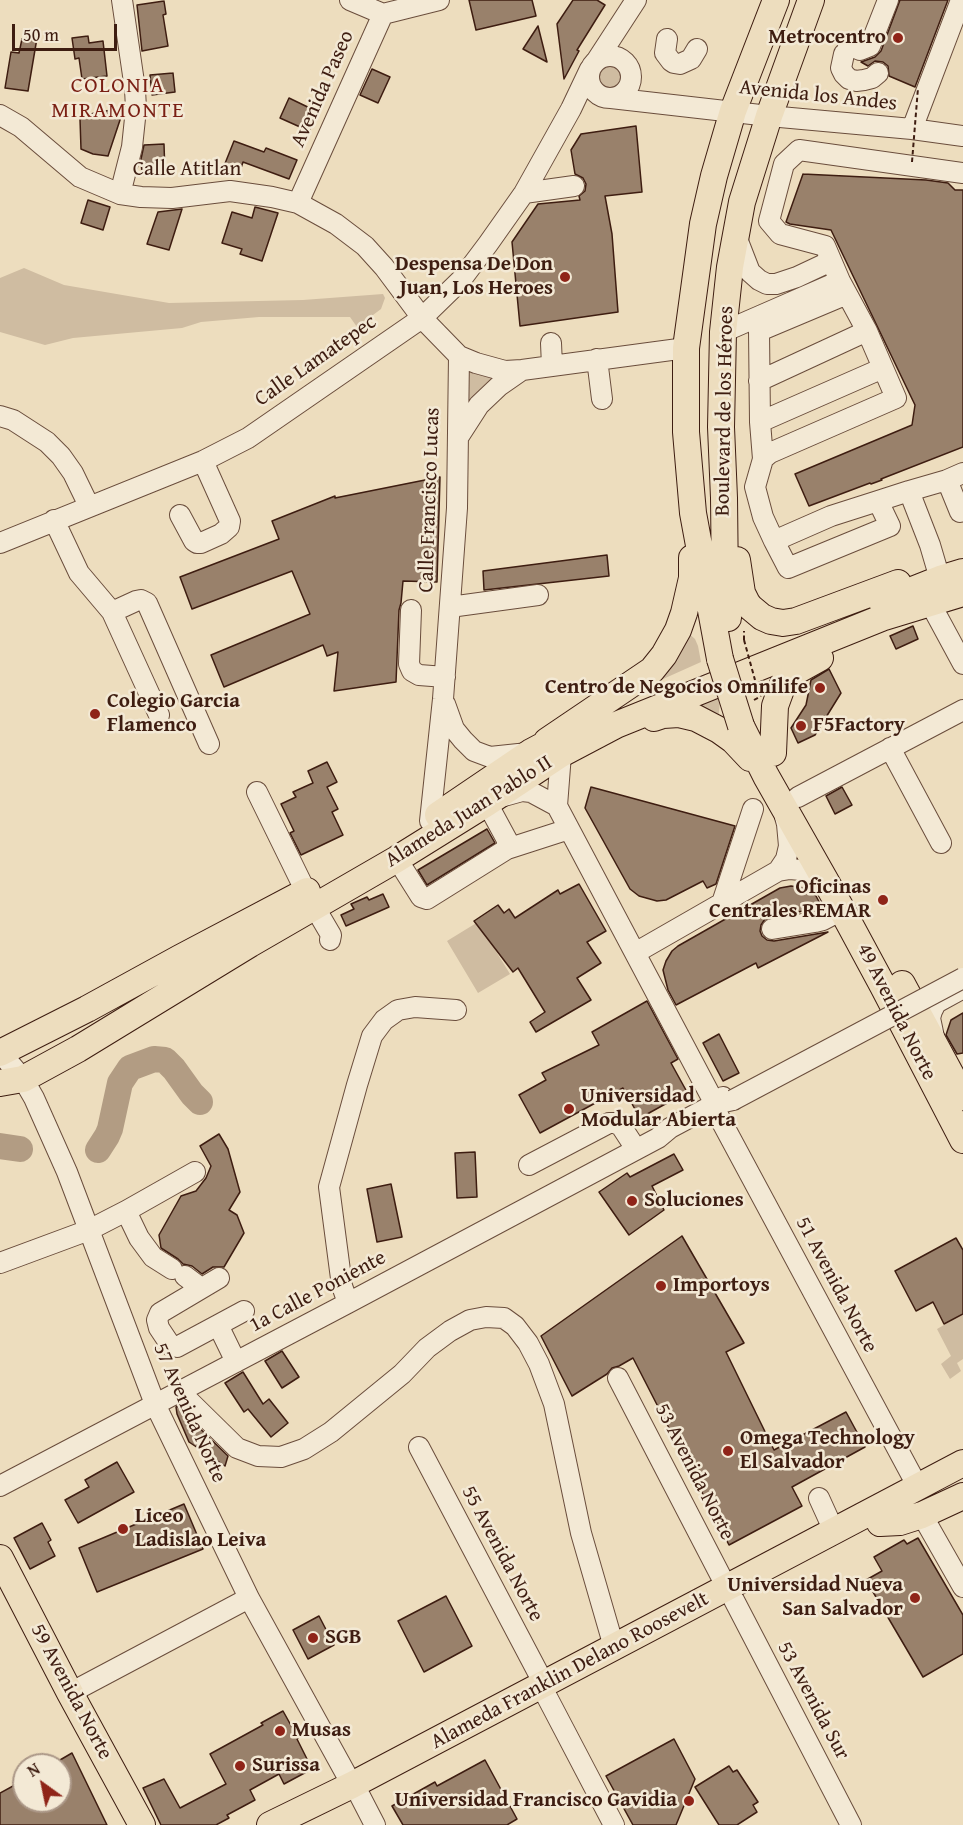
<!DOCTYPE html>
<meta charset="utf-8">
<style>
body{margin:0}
#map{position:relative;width:963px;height:1825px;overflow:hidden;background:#edddbe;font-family:"Gentium Book Plus",serif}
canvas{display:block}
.north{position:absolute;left:12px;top:1753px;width:60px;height:60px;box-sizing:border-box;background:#f3e9d5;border:2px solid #ab9787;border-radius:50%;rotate:327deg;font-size:16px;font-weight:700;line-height:24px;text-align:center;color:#3e1d11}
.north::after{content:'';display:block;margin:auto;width:21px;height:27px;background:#8f2418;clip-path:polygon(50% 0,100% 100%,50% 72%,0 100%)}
.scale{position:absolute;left:12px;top:24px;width:105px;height:27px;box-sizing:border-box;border:3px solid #3e1d11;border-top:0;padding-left:8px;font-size:18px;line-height:21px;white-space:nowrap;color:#3e1d11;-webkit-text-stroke:4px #f3e9d5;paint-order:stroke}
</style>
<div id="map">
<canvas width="963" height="1825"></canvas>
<div class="north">N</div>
<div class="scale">50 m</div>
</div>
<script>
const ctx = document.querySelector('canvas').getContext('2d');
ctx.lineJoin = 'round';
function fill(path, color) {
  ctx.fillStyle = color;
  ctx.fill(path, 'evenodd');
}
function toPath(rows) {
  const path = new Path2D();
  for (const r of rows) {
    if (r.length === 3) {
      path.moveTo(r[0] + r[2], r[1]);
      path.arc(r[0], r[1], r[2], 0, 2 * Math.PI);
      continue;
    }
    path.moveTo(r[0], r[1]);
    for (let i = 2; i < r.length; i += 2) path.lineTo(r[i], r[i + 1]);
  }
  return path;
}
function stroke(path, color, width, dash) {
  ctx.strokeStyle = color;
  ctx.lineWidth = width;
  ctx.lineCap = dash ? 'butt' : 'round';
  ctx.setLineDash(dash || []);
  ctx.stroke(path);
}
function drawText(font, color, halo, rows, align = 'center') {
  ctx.font = font + ' "Gentium Book Plus",serif';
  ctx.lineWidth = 5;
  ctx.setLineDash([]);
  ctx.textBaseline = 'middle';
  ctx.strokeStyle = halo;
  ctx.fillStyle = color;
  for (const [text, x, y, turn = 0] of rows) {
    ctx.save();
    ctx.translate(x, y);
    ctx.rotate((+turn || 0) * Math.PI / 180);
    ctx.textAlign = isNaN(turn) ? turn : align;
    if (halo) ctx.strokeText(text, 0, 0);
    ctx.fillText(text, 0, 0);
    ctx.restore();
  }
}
fill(toPath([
 [610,77,15],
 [24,268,64,285,169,303,303,300,383,294,385,298,381,309,357,327,350,317,259,317,201,322,182,328,73,338,45,345,0,332,0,278],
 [464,363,505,376,467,410],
 [687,632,695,639,698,646,701,662,634,692],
 [714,692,720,702,718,721,676,705],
 [478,922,510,974,478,993,447,941],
 [963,1314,963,1359,957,1363,961,1371,950,1379,941,1364,951,1356,937,1329]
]), '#cfbca1');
stroke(toPath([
 [0,1146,20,1149],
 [98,1150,107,1136,110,1129,120,1083,130,1068,154,1059,165,1060,174,1069,192,1094,200,1102]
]), '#b29c83', 26);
const building = toPath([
 [469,0,532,0,536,16,476,30,469,0],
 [573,0,597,0,605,5,577,50,579,51,564,79,557,24,573,0],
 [900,0,948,0,915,87,889,76,888,66,883,62,875,61,868,66,861,62,875,57,881,51,900,0],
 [164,1,166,14,163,15,168,46,142,51,137,5,164,1],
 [538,26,547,62,523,49,538,26],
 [88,36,89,43,103,41,107,76,82,79,79,58,75,59,72,38,88,36],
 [37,38,28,91,5,88,11,52,19,53,22,39,37,38],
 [372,69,390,77,378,103,360,95,372,69],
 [173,73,175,92,152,95,150,75,173,73],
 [289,98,318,112,309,131,280,118,289,98],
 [124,108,108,156,93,154,81,149,80,119,94,113,124,108],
 [636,126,642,192,605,196,612,234,618,312,520,326,512,242,538,204,580,200,579,196,585,191,586,184,583,178,575,174,571,150,581,134,636,126],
 [234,141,264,152,266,148,297,160,289,179,243,162,241,168,224,166,234,141],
 [164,144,165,174,142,175,141,159,144,145,164,144],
 [803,174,926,180,948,183,955,190,963,190,963,447,881,479,882,480,871,484,870,483,809,506,795,474,912,425,915,405,831,230,790,224,786,222,803,174],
 [88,200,110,207,103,230,81,223,88,200],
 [255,207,278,213,262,261,240,254,242,249,222,243,232,212,252,218,255,207],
 [182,209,169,250,147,244,158,212,182,209],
 [440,477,437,582,403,581,401,603,399,610,396,682,334,691,338,652,327,656,323,645,224,687,211,655,310,614,292,571,192,609,180,577,279,539,272,521,335,496,335,498,440,477],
 [607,555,609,576,484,590,483,571,607,555],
 [913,626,918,639,896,649,890,636,913,626],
 [829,669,841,693,815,735,798,743,791,728,806,705,811,680,829,669],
 [327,762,337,782,327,787,338,809,332,812,343,835,301,855,290,833,294,831,281,804,296,797,293,792,313,783,308,771,327,762],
 [591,787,735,826,716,884,707,888,703,881,666,900,657,901,639,896,630,889,585,808,591,787],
 [842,787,852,805,835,814,826,796,842,787],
 [487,829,495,843,427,885,418,870,487,829],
 [579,884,606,931,587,942,601,963,577,978,591,1000,536,1032,530,1022,545,1012,518,968,513,972,474,921,498,905,504,913,509,909,515,918,558,890,560,894,579,884],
 [791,886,805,888,816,896,822,907,765,919,761,925,760,931,762,936,767,940,774,941,828,932,758,968,756,963,676,1005,668,990,663,970,666,961,672,951,678,946,780,888,791,886],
 [383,894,389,907,346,926,341,915,354,909,351,904,367,897,369,900,383,894],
 [647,1001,678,1059,671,1063,687,1092,640,1118,623,1088,540,1133,519,1095,546,1080,542,1073,599,1045,592,1032,647,1001],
 [963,1013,963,1053,957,1054,946,1035,951,1020,963,1013],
 [719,1034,739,1073,723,1081,703,1043,719,1034],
 [219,1134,228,1149,240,1192,229,1210,237,1215,244,1233,224,1267,213,1267,202,1274,192,1266,183,1264,178,1259,161,1248,159,1235,181,1196,196,1191,206,1178,211,1166,200,1146,219,1134],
 [475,1152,477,1197,457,1198,455,1153,475,1152],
 [674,1154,683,1170,652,1186,664,1210,629,1235,599,1192,627,1173,630,1177,674,1154],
 [391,1184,402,1237,377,1242,367,1189,391,1184],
 [682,1236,744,1343,726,1352,774,1450,846,1412,865,1447,792,1487,802,1506,729,1545,633,1358,619,1366,612,1368,607,1374,572,1396,541,1336,682,1236],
 [956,1238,963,1250,963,1314,944,1324,933,1302,916,1311,895,1271,956,1238],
 [282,1351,299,1377,282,1388,265,1361,282,1351],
 [243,1372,263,1404,269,1399,288,1423,271,1437,248,1409,244,1412,225,1383,243,1372],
 [177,1406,228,1456,225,1466,189,1442,177,1414,176,1407,177,1406],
 [117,1462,134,1492,78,1523,65,1500,89,1487,85,1480,117,1462],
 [184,1504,203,1549,97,1592,79,1548,184,1504],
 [42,1523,51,1540,48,1542,55,1556,30,1569,14,1538,42,1523],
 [918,1538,963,1615,963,1654,923,1677,866,1580,882,1571,874,1557,904,1540,907,1544,918,1538],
 [446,1596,472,1646,424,1672,398,1621,446,1596],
 [319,1616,334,1645,308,1659,293,1630,319,1616],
 [283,1711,298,1738,297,1739,312,1769,284,1784,279,1774,250,1790,255,1800,227,1815,229,1818,216,1825,161,1825,143,1788,164,1779,180,1808,226,1784,210,1754,263,1725,261,1723,283,1711],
 [674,1739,695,1779,676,1825,633,1825,606,1776,674,1739],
 [72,1753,107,1825,0,1825,0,1793,24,1780,24,1801,60,1801,60,1760,72,1753],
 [485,1760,517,1819,507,1825,403,1825,392,1806,435,1782,437,1786,485,1760],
 [729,1766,733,1772,737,1770,758,1802,753,1805,757,1812,737,1825,719,1825,695,1787,729,1766]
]);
fill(building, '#99816b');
stroke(building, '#3e1d11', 1.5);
const minor = toPath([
 [350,0,383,14],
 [667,39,665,53,671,61,674,63,680,64,691,59,697,49],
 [848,44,860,50,870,46,888,0],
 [844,54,841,68,844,74,849,79,856,81,864,80,872,78,878,73],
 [610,77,21],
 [597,60,636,0],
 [611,98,769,116,912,129,963,136],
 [0,115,21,127,80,177,120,194,141,197,172,198,230,191,272,197,298,203,336,224,365,246,384,267,422,318,459,356,476,363,505,371,522,370,686,348],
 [912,129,961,0],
 [524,193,574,186],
 [120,194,132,147,136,109,135,89,122,0],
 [298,203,383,14,439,0],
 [736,236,750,272,759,280,767,284,776,284,797,277,831,261],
 [723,332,840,281],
 [551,343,552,366],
 [597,359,602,399],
 [759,381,867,331],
 [0,416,13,420,47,442,61,456,73,473,89,506],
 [760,422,883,368],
 [459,436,479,405,499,386,522,370],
 [763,459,760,422,759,331,847,294],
 [947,480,960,512,963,511],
 [909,491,947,480,963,473],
 [878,501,890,526,788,568,774,541,831,516,878,501,909,491,930,545,940,579],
 [180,515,194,541,197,543,201,543,221,534,229,527,230,521,203,461],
 [54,520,79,573,112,612,159,715],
 [774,541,763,517,755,487,763,459,770,453,896,398,867,331,840,281,825,246,780,234,769,221,784,164,799,150,963,173],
 [0,543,203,461,248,438,422,318,461,280,488,244,524,193,571,109,590,69],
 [930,603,963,664],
 [450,607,538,595],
 [411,610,409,664,412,671,419,675,445,677],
 [112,612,136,601,141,600,147,603,209,744],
 [445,704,454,729,463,740,474,751,490,757,528,753],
 [890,748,941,843],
 [257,792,306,892],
 [504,796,522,791,531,792,557,806,715,1104,723,1097],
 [798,797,963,710],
 [487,803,507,840,507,849],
 [557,806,561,754],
 [430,821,443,699,457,508,459,356],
 [397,859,421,897,427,899,507,849,569,829],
 [778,871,786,859,789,846,787,824,785,817],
 [722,903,753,809],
 [314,906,331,935,330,940],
 [772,929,815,922,823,920,842,910],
 [635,953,778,871,790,869,801,870,811,874,828,884],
 [934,1037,930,1018,932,1011,936,1003,958,991],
 [0,1052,23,1079,34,1098,67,1172,155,1404,249,1598,352,1785],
 [718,1115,912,1476],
 [529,1165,609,1123,615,1123,621,1126,636,1149],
 [126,1211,195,1172],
 [0,1263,89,1230,126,1211,139,1238,153,1257,172,1269],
 [185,1276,197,1285,199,1290],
 [219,1278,160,1313,157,1320,159,1328,171,1346,177,1347,218,1325,236,1362],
 [348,1303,342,1286,329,1187,357,1085,372,1036,384,1020,398,1010,415,1007,456,1010],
 [218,1325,244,1311],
 [618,1378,727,1588],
 [179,1391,237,1448,258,1456,281,1457,304,1449,331,1432,402,1374,427,1348,450,1331,470,1320,486,1317,504,1318,515,1326,528,1343,539,1364,554,1404,581,1533,614,1647],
 [419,1447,544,1684],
 [0,1486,348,1303,658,1138,670,1128,715,1104,733,1100],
 [819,1498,834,1531],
 [922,1515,963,1587],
 [734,1600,851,1825],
 [70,1693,249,1598],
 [547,1697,614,1825],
 [360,1796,375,1825]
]);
const major = toPath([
 [737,560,742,593,747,603,750,607,762,617,771,621,783,623,796,621,898,583],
 [882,602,940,579,963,572],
 [728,618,725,587,724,498,721,427,723,332,730,267,742,202,769,116,811,0],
 [720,659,693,513,686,432,686,348,703,224,714,176,733,111,776,0],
 [654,718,663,715,679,714,696,718,719,730,733,740,750,758],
 [741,726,766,776,842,910,883,986,963,1140],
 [547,741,652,670,664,655,678,630,684,613,692,578,692,558],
 [773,753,775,706,783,684,793,673,820,658],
 [438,815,531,752,563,735],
 [902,984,963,1097],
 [0,1053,87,1009,180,958,307,891],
 [0,1083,23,1079,78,1049,250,944,397,859,487,803,561,754,616,725,884,617,963,593],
 [880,1523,900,1522,922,1515,963,1496],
 [0,1558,70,1693,142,1825],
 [270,1825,352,1785,963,1463]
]);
stroke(minor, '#6a4d3c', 22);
stroke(major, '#3e1d11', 28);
stroke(toPath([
 [744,640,744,631]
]), '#3e1d11', 2, [4.5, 3]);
stroke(minor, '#f3e9d5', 20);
stroke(major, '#edddbe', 26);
const minorBridge = toPath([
 [733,1100,963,978]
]);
const majorBridge = toPath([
 [720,659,741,726]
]);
stroke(minorBridge, '#6a4d3c', 22, []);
stroke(majorBridge, '#3e1d11', 28, []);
stroke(toPath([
 [912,162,918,88],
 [744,640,755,680],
 [754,700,761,696]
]), '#3e1d11', 2, [4.5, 3]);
stroke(minorBridge, '#f3e9d5', 20);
stroke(majorBridge, '#edddbe', 26);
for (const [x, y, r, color] of [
 [898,38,6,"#8f2418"],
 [565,277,6,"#8f2418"],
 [820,688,6,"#8f2418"],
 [95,714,6,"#8f2418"],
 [801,726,6,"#8f2418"],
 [883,900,6,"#8f2418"],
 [569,1109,6,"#8f2418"],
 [632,1201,6,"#8f2418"],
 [661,1286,6,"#8f2418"],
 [728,1451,6,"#8f2418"],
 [123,1529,6,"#8f2418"],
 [915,1598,6,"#8f2418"],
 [313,1638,6,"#8f2418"],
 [280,1731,6,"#8f2418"],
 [240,1766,6,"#8f2418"],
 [689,1801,6,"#8f2418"]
]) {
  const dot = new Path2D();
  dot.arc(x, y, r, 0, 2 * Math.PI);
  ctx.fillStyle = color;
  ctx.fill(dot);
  stroke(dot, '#f3e9d5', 2);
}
drawText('bold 21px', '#3e1d11', '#f3e9d5', [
 ["Metrocentro",886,38,"right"],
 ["Despensa De Don",553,265,"right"],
 ["Juan, Los Heroes",553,289,"right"],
 ["Centro de Negocios Omnilife",808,688,"right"],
 ["Colegio Garcia",107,702],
 ["Flamenco",107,726],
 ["F5Factory",813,726],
 ["Oficinas",871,888,"right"],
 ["Centrales REMAR",871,912,"right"],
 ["Universidad",581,1097],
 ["Modular Abierta",581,1121],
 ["Soluciones",644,1201],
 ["Importoys",673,1286],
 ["Omega Technology",740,1439],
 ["El Salvador",740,1463],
 ["Liceo",135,1517],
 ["Ladislao Leiva",135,1541],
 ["Universidad Nueva",903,1586,"right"],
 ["San Salvador",903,1610,"right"],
 ["SGB",325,1638],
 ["Musas",292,1731],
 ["Surissa",252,1766],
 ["Universidad Francisco Gavidia",677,1801,"right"]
], 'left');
drawText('21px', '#3e1d11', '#f3e9d5', [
 ["Avenida Paseo",323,89,-66],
 ["Avenida los Andes",818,96,6],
 ["Calle Atitlan",187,170],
 ["Calle Lamatepec",316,361,-35],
 ["Boulevard de los Héroes",725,411,-89],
 ["Calle Francisco Lucas",430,500,-88],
 ["Alameda Juan Pablo II",469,812,-32],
 ["49 Avenida Norte",896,1012,63],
 ["51 Avenida Norte",836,1285,62],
 ["1a Calle Poniente",318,1292,-28],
 ["57 Avenida Norte",189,1413,66],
 ["53 Avenida Norte",694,1472,63],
 ["55 Avenida Norte",502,1554,62],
 ["Alameda Franklin Delano Roosevelt",570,1671,-28],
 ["59 Avenida Norte",71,1692,62],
 ["53 Avenida Sur",813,1701,62]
]);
ctx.letterSpacing = '1.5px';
drawText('22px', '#7a1f14', '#f3e9d5', [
 ["COLONIA",118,86],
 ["MIRAMONTE",118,111]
]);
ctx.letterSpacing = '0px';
</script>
